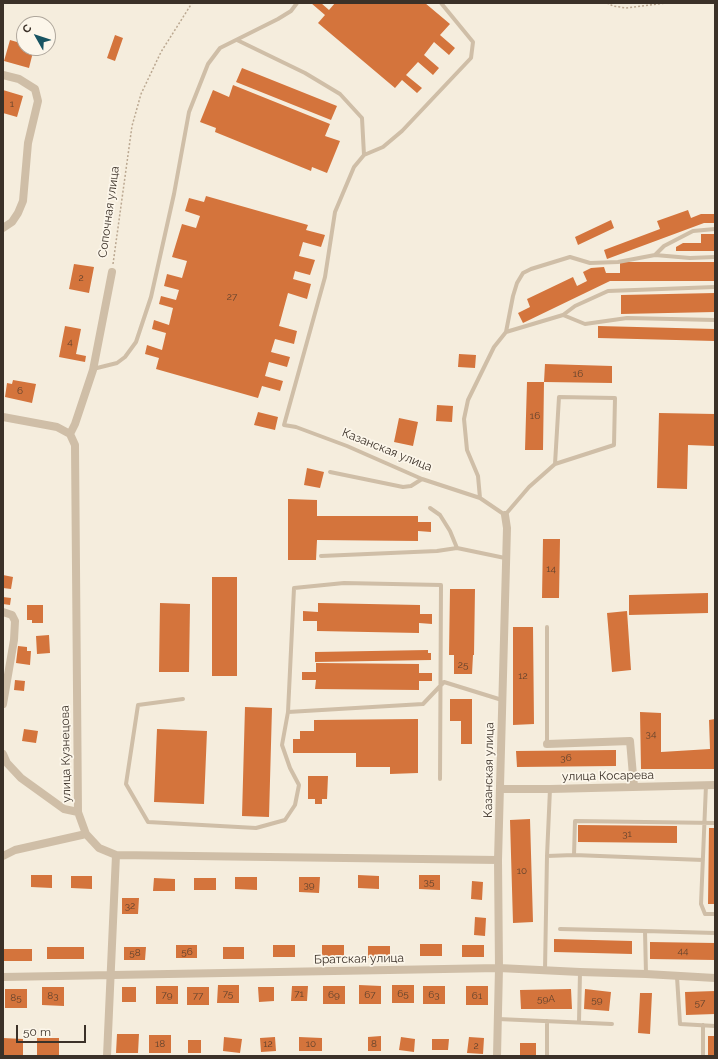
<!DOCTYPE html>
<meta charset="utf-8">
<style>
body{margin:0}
#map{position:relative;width:718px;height:1059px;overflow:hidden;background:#f5eddd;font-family:Raleway,sans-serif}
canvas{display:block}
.frame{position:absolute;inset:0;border:4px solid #3b3128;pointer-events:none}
.north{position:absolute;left:16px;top:16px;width:40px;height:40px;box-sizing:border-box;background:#fcf6ea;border:1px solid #afa79c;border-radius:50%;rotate:309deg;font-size:11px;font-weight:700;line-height:16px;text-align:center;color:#3b3128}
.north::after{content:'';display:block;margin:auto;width:14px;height:18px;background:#185462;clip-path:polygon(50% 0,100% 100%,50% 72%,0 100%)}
.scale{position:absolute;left:16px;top:1025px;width:70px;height:18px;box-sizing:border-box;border:2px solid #3b3128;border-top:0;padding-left:5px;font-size:12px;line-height:14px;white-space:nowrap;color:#3b3128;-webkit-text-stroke:3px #fcf6ea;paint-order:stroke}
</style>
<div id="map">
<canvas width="718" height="1059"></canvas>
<div class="frame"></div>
<div class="north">С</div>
<div class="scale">50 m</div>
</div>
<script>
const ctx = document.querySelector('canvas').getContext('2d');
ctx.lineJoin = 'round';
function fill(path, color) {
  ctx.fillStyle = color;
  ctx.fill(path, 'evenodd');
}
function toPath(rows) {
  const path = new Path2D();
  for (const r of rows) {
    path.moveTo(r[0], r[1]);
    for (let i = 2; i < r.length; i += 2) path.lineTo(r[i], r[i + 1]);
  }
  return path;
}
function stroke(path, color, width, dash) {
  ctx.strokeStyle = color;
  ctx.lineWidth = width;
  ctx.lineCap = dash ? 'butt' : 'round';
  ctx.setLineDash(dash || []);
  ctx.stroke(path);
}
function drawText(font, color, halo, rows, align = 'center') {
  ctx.font = font + ' Raleway,sans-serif';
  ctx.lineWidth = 3.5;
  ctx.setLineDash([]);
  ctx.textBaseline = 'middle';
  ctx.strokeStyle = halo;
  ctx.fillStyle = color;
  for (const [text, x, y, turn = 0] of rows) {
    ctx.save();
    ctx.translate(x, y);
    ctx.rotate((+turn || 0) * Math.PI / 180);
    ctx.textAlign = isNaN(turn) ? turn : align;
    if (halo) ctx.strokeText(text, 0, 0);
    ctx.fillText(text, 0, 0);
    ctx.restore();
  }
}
fill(toPath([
 [311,3,321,3,329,10,335,3,425,3,450,24,440,35,455,48,449,55,434,42,424,55,439,68,433,75,418,62,406,75,422,88,417,93,402,80,395,88,318,23,325,15],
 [115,35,123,38,115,61,107,58],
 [10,40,24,44,24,48,34,48,29,68,4,61],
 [242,68,337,106,331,120,236,82],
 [233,85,330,124,325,136,340,141,327,173,312,167,311,171,215,132,216,128,200,122,213,90,229,97],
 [3,90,23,96,17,117,3,113],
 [206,196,308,225,306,230,325,235,321,247,303,242,299,256,315,260,310,275,295,271,293,279,311,284,307,299,288,293,279,326,297,331,294,344,275,339,271,352,290,357,287,367,269,362,265,376,283,381,280,391,262,386,258,398,156,369,159,358,145,354,147,345,162,350,166,333,152,329,154,320,169,325,173,308,159,304,161,296,176,300,179,290,164,286,167,274,182,278,187,261,172,257,182,224,196,228,200,216,185,211,189,198,204,202],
 [688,210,691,218,701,214,715,214,715,223,704,223,607,259,604,250,660,229,657,221],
 [611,220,614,228,578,245,575,237],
 [701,234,715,234,715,251,676,251,676,247,683,243,701,243],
 [620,262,715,262,715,281,610,281,523,323,518,313,530,307,527,299,573,277,577,286,587,281,583,272,591,268,604,267,606,273,620,273],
 [74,264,94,267,89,293,69,289],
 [715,293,715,312,621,314,621,295],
 [65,326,81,329,76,354,86,356,85,362,59,357],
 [598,326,715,329,715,341,598,338],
 [459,354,476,355,475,368,458,367],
 [545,364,612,366,612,383,544,382],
 [13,380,36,384,32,403,5,397,7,383,12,384],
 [527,382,544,382,543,450,525,450],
 [437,405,453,406,452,422,436,421],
 [258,412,278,417,275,430,254,425],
 [659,413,715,414,715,446,688,445,687,489,657,488],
 [399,418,418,422,413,446,394,442],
 [307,468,324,472,320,488,304,485],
 [288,499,317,500,317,516,418,516,418,522,431,522,431,532,418,531,418,541,317,540,316,560,288,560],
 [543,539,560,539,559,598,542,598],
 [3,575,13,577,11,589,3,588],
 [212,577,237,577,237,676,212,676],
 [450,589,475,589,474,655,473,655,472,674,454,674,454,655,449,655],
 [708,593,708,613,629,615,629,595],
 [3,597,11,598,10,605,3,604],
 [160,603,190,604,189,672,159,672],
 [318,603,420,605,420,614,432,614,432,624,419,623,419,633,317,631,317,621,303,621,303,611,318,612],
 [27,605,43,605,43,623,32,623,32,620,27,620],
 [627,611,631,670,612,672,607,613],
 [513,627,533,627,534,724,513,725],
 [49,635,50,653,37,654,36,636],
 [18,646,27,647,27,651,31,651,30,665,16,663],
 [428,650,428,653,431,653,431,660,315,662,315,652],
 [316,663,419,664,419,673,432,673,432,681,419,681,419,690,315,689,316,680,302,680,302,672,316,672],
 [15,680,25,681,24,691,14,690],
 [450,699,472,699,472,744,461,744,461,721,450,721],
 [245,707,272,708,269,817,242,816],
 [640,712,661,713,661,752,710,749,709,720,715,719,715,769,641,769],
 [418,719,418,773,390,774,390,767,356,767,356,753,293,753,293,739,300,739,300,731,314,731,314,720],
 [24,729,38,731,36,743,22,741],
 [157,729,207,731,204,804,154,802],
 [616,750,616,766,517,767,516,751],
 [308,776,328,776,327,799,322,799,322,804,315,804,315,799,308,799],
 [530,819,533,922,513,923,510,820],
 [578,825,677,826,677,843,578,842],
 [709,828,715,828,715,904,708,904],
 [31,875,52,875,52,888,31,887],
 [358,875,379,876,379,889,358,888],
 [419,875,440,875,440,890,419,889],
 [71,876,92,876,92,889,71,888],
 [235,877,257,877,257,890,235,889],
 [299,877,320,877,319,893,299,892],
 [154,878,175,879,175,891,153,891],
 [194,878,216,878,216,890,194,890],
 [472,881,483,882,482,900,471,899],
 [122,898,139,898,138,914,122,914],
 [475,917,486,918,485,936,474,935],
 [554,939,632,941,632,954,554,952],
 [650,942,715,943,715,960,650,959],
 [420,944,442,944,442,956,420,956],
 [176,945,197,945,197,958,176,958],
 [273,945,295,945,295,957,273,957],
 [322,945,344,945,344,957,322,957],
 [462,945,484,945,484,957,462,957],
 [368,946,390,946,390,958,368,958],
 [47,947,84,947,84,959,47,959],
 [124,947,146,947,145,960,124,960],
 [223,947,244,947,244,959,223,959],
 [3,949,32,949,32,961,3,961],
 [218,985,239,985,239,1003,217,1003],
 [359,985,381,986,381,1004,359,1004],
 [392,985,414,985,414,1003,392,1003],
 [156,986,178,986,178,1004,156,1004],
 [292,986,308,986,307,1001,291,1001],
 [323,986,345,986,345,1004,323,1004],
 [423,986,445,986,445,1004,423,1004],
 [466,986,488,986,488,1005,466,1005],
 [42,987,64,987,64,1006,42,1005],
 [122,987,136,987,136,1002,122,1002],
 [187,987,209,987,209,1005,187,1005],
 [258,987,274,987,274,1001,259,1002],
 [5,989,27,989,27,1008,5,1008],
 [571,989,572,1009,521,1009,520,990],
 [585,989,611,992,609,1011,584,1009],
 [715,991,715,1014,686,1015,685,992],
 [640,993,652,993,650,1034,638,1033],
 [117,1034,139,1034,138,1053,116,1053],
 [149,1035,171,1035,171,1053,149,1053],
 [381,1036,381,1051,368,1051,368,1037],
 [708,1036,715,1036,715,1056,708,1056],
 [224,1037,242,1039,240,1053,223,1051],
 [275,1037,276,1051,261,1052,260,1038],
 [299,1037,322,1038,322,1051,299,1051],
 [401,1037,415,1039,414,1052,399,1050],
 [469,1037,484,1038,483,1054,467,1053],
 [3,1038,23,1039,23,1056,3,1056],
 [37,1038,59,1038,59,1056,37,1056],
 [432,1039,449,1039,448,1050,432,1050],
 [188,1040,201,1040,201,1053,188,1053],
 [520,1043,536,1043,536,1056,520,1056]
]), '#d4743c');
stroke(toPath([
 [607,3,613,6,626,8,666,3],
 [113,264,132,126,141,94,161,52,192,3]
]), '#bba891', 1.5, [2, 2]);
stroke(toPath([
 [441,3,473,42,471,58,402,131,383,147,364,155,354,167,335,212,325,277,284,425,296,427,347,446,422,479,480,498,505,515,529,487,555,464,559,397,615,398,614,445,555,464],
 [237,40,305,73,340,94,362,118,364,155],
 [655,255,664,246,693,231,715,229],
 [563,315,585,324,627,318,715,320],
 [506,332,513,296,517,283,523,273,531,269,570,257,590,263,618,262,655,255,690,258,715,257],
 [93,369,117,363,125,357,136,342,151,297,174,194,189,112,208,64,220,48,278,19,291,11,297,3],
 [330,472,403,487,411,486,422,479],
 [480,498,478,476,467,450,464,419,468,400,494,347,506,332,563,315,575,306,608,291,715,287],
 [430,508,440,515,450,531,457,548],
 [321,556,437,551,457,548,505,558],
 [183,699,138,705,126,784,148,822,256,828,285,820,295,805,299,785,290,768,282,745,288,712,423,704,444,682,502,700],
 [288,712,294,588,344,583,441,585,440,779],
 [547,744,547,627],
 [706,785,701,904,705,914,715,914],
 [574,855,575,821,715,823],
 [547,856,550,789],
 [560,929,645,931,646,974],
 [645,931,715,933],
 [545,970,547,856,574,855,703,860],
 [677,977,680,1024,715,1026],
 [498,1019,612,1024],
 [579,1022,580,972],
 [547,1056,547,1021],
 [703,1056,703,1025]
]), '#cfbea7', 4);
stroke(toPath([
 [3,75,19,79,35,89,38,101,28,143,23,201,18,213,12,222,3,228],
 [3,417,57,427,70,434],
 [70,434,75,445,78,812,86,834,99,848,116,855,107,1056],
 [70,434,75,424,93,370,112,272],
 [3,612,12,615,15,621,14,640,3,704],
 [547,744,630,741,634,787],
 [3,754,7,763,21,778,64,809,78,812],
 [501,789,550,789,715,785],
 [116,855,498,860],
 [3,856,15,850,86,834],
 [3,977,499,968,580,972,646,974,715,978],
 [497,1056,499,968,498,860,507,528,505,515]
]), '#cfbea7', 8);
drawText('10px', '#61422d', null, [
 ["1",12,104],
 ["2",81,278],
 ["27",232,297],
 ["4",70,342],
 ["16",578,374],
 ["6",20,391],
 ["16",535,416],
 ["14",551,569],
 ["25",463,665],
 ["12",523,676],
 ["34",651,734],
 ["36",566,758],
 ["31",627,834],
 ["10",522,871],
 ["35",429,882],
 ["39",309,885],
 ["32",130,906],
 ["44",683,951],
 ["56",187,952],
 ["58",135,953],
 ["75",228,994],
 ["71",299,994],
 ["65",403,994],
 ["79",167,995],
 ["69",334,995],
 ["67",370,995],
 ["63",434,995],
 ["83",53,996],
 ["77",198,996],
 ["61",477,996],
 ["85",16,998],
 ["59А",546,999],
 ["59",597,1000],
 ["57",700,1003],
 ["18",160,1044],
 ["12",268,1044],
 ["10",311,1044],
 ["8",374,1044],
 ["2",476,1046]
]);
drawText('12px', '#3b3128', '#fcf6ea', [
 ["Сопочная улица",109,212,-82],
 ["Казанская улица",387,450,22],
 ["улица Кузнецова",66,754,-91],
 ["Казанская улица",489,770,-89],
 ["улица Косарева",608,776,-1],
 ["Братская улица",359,959,-1]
]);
</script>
